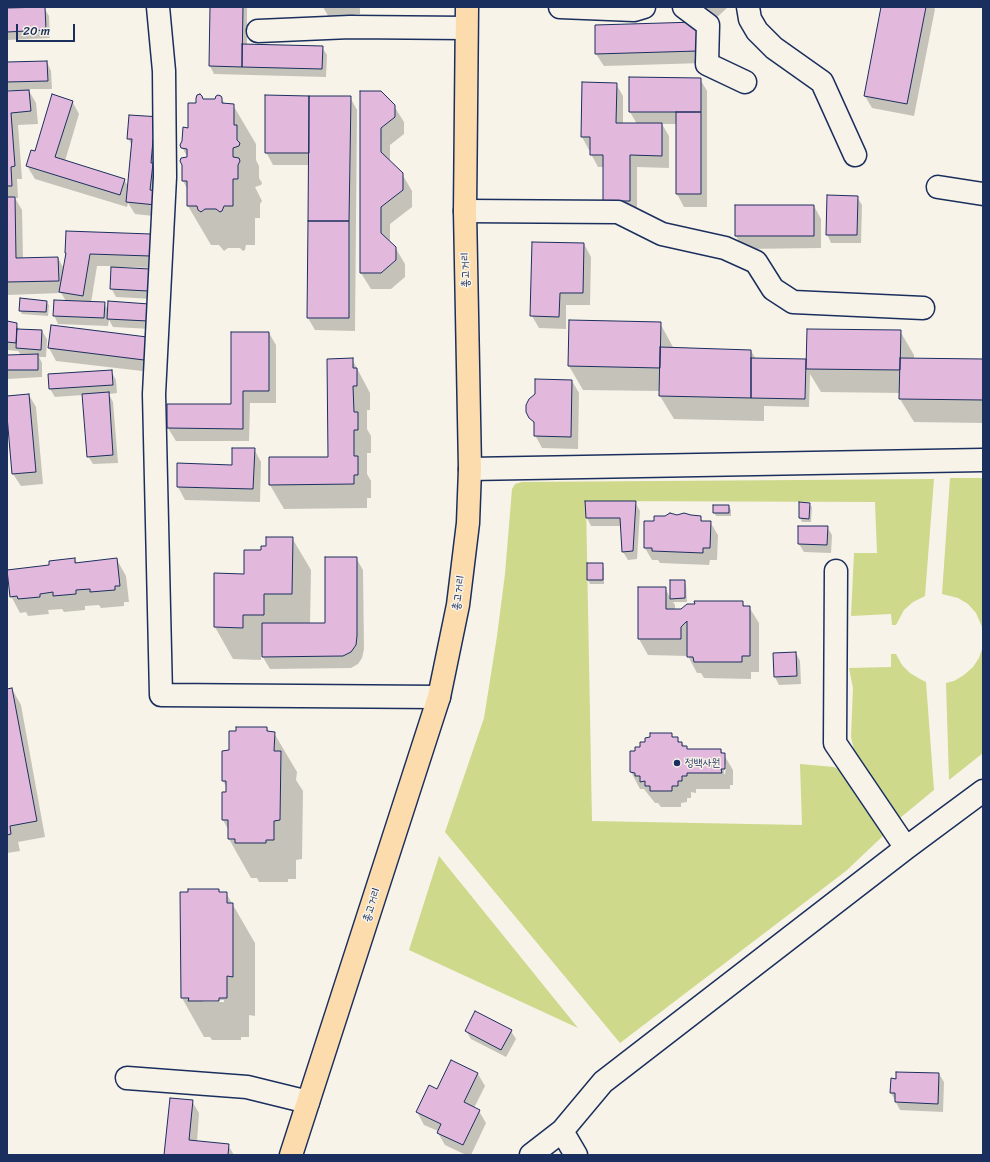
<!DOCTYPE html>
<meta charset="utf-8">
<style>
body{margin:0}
#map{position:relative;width:990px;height:1162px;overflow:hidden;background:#f7f3e8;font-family:Sriracha,sans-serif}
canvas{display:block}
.frame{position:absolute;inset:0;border:8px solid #1b2f5e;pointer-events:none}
.scale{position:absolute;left:16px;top:24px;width:59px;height:18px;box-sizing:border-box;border:2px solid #1b2f5e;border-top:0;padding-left:5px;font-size:12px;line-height:14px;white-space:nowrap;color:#1b2f5e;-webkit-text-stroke:3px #f7f3e8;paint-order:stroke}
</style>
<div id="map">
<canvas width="990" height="1162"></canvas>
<div class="frame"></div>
<div class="scale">20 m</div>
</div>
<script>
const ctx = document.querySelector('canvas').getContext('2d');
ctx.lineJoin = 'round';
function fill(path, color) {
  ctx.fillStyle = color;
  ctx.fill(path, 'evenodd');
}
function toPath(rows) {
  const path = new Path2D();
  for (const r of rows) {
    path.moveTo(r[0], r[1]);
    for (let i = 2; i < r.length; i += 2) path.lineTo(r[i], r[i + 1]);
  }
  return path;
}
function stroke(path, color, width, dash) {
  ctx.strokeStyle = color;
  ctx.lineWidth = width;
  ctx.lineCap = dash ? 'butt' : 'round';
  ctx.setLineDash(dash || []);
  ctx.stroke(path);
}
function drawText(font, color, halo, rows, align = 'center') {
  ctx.font = font + ' Sriracha,"Poor Story",sans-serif';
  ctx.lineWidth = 3;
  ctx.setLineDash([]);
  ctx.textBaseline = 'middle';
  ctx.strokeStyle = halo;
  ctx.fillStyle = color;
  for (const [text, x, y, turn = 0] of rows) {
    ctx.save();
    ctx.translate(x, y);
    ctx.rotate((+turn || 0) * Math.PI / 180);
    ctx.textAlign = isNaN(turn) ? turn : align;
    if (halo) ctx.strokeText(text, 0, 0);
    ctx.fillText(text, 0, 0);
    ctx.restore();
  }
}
fill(toPath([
 [950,478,983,478,983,629,976,613,968,604,958,598,942,594],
 [934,479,925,596,913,602,904,610,896,625,892,625,891,614,851,616,854,553,877,553,875,502,586,501,592,821,802,825,800,764,834,767,842,771,884,835,846,871,620,1043,445,832,484,718,497,636,505,574,512,489,515,484,522,482],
 [983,646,983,753,949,780,946,683,954,681,964,675,973,667,979,658],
 [891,654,896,654,902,665,910,673,920,679,926,682,934,790,900,818,860,762,854,750,851,737,853,688,849,668,891,667],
 [439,856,578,1028,409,950]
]), '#ced98c');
fill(toPath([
 [211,7,247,7,247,45,322,47,327,55,326,77,214,74,210,66],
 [323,7,360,7,360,14,355,14,356,24,333,24],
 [700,7,728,7,713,21],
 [882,7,933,7,935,9,914,116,872,108,865,96],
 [44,8,49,16,50,38,7,40,7,9],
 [697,23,704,63,604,66,596,54,596,26],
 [47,62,51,71,52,89,28,89,36,103,38,124,18,125,22,179,17,179,18,198,15,198,22,210,23,259,58,258,64,269,67,254,151,235,158,248,157,268,119,267,119,269,149,270,153,299,116,297,111,288,112,266,97,266,91,303,104,303,108,310,148,305,152,329,113,327,109,320,108,326,58,324,54,315,66,301,61,293,7,295,7,92,20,91,20,90,7,90,7,63],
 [700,79,707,91,707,207,684,207,677,194,677,124,662,124,669,136,669,168,637,167,637,214,611,213,604,167,598,167,591,154,591,150,589,150,582,137,583,83,616,84,623,96,623,124,637,124,630,112],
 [361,92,394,106,404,122,404,134,390,145,390,162,402,174,412,191,412,207,390,224,390,242,395,247,405,264,405,277,391,289,371,289,361,273],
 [220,97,225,104,233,105,256,144,256,160,259,166,259,178,262,183,261,185,255,187,262,201,260,204,260,218,255,218,255,245,246,245,245,250,243,251,240,248,228,248,224,251,219,245,211,245,188,206,188,190,183,181,188,158,182,147,197,104,203,100,216,100],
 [350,97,357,110,355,331,315,330,308,318,309,165,273,165,266,152],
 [72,101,79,114,65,161,124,180,129,187,132,146,128,138,160,118,163,217,135,214,128,203,127,207,35,179,27,166,35,152],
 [857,197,862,205,861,243,831,243,827,234],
 [736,206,814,206,821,219,821,248,743,249,736,236],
 [584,244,591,257,590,305,566,305,566,329,539,328,532,316],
 [46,302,49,305,48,316,22,314,20,310],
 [570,321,660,323,674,349,751,351,756,359,807,360,900,331,914,355,914,359,983,360,983,423,914,422,900,399,901,393,821,392,810,374,809,407,764,406,764,421,674,419,660,396,660,391,583,390,569,366],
 [7,322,16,324,20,330,42,331,47,339,46,357,39,357,42,363,42,377,7,379,7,356,21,355,18,351,7,350],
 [52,327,146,338,151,372,56,361,49,348],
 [269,333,276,345,276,403,250,403,249,441,176,441,168,428,168,405,232,405],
 [352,359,370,393,370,410,367,410,367,429,371,436,371,453,367,453,367,474,371,481,371,498,367,498,367,508,284,509,270,485,270,458,329,458],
 [111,371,116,380,117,393,109,394,113,402,118,463,93,464,88,456,83,395,55,397,50,389],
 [572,381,579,393,578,449,542,448,535,435,535,425,527,412],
 [29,395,36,407,43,484,21,486,13,474,7,397],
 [254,449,261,462,260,502,185,500,178,487,178,464,233,466],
 [635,502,640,511,637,559,628,560,623,552,622,526,591,526,587,518],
 [809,504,812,507,811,522,802,522,800,518],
 [729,506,731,510,731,516,716,516,714,512],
 [677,516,700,517,703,522,710,522,718,535,717,560,710,560,709,565,660,563,658,560,652,560,645,548,655,522],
 [827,527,832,535,831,553,804,552,799,544],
 [292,538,311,570,310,624,326,624,356,558,363,570,364,649,362,658,358,664,351,668,270,669,261,654,261,660,233,659,215,627,215,574,245,575,262,551],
 [75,559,77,563,117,560,126,576,129,602,124,602,124,606,101,608,99,605,85,606,85,610,64,612,62,609,48,610,49,614,28,616,26,612,20,613,11,596,50,566],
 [602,564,604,568,604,584,590,584,588,580],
 [684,581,686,585,687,602,673,602,675,605,675,610,742,602,745,607,749,607,759,623,759,672,751,672,751,679,704,678,701,673,697,673,688,656,648,655,639,639,665,588,671,599],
 [796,653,800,661,801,684,779,685,775,677],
 [12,689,21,705,45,837,18,842,20,851,7,853,7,690],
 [267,728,269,732,274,733,297,772,296,780,303,791,302,859,296,860,296,879,288,879,288,882,259,882,257,878,251,878,229,839,229,831,223,820,227,788,223,781,230,751],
 [671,734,674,738,677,738,680,743,682,743,688,750,721,750,733,770,733,785,730,785,730,789,696,789,696,793,691,792,691,798,687,798,687,802,681,803,681,807,661,807,658,803,655,803,644,789,640,789,631,772,636,752,646,743],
 [724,765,726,765,725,774,724,774],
 [218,890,220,893,226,893,255,943,255,1016,249,1015,249,1037,241,1037,241,1040,212,1040,210,1037,204,1037,182,998],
 [203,1000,224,1000,224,1002,203,1002],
 [466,1031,511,1031,516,1039,506,1057,471,1039],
 [478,1074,485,1086,474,1108,479,1111,486,1123,471,1155,466,1155,445,1145,438,1133,438,1131,424,1125,417,1112,438,1090],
 [939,1074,944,1082,943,1112,900,1110,891,1093],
 [192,1101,199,1113,197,1142,228,1145,234,1155,165,1155]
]), '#0003');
const building = toPath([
 [45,7,46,30,7,32,7,8,45,7],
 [210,7,243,7,242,67,209,66,210,7],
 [881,7,926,7,907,104,864,96,881,7],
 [697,22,698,51,595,54,595,25,697,22],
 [242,44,323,46,322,69,242,67,242,44],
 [47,61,48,81,7,82,7,62,47,61],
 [629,77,701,78,701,112,629,112,629,77],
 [582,82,617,83,616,123,662,123,662,156,630,155,630,201,603,201,603,155,590,155,590,137,581,137,582,82],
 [29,90,31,111,11,113,15,166,11,167,12,186,7,186,7,91,29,90],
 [360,91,381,91,395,105,395,117,381,128,381,152,403,173,403,190,381,207,381,233,396,247,396,260,381,273,360,273,360,91],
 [52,94,73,101,55,157,125,179,120,195,26,166,31,150,35,151,52,94],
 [200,94,202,96,203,99,215,99,216,96,218,95,221,96,222,98,222,103,234,104,234,125,237,125,237,140,240,143,239,146,233,148,233,157,239,158,240,161,238,165,238,179,233,179,233,206,224,206,222,211,220,212,216,209,205,209,201,212,198,210,197,206,187,206,187,181,182,181,182,165,180,161,181,158,187,157,187,149,181,148,180,145,182,141,183,127,188,128,188,103,196,103,196,98,197,95,200,94],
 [265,95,309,96,309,153,265,153,265,95],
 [309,96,351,96,349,221,308,221,309,96],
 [676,112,701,112,701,194,676,194,676,112],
 [129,115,161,117,159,140,153,140,151,163,153,163,150,190,157,191,156,205,126,202,132,139,127,139,129,115],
 [827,195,858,196,857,235,826,235,827,195],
 [7,197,15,197,16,258,58,257,59,281,7,282,7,197],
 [735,205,814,205,814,236,735,236,735,205],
 [308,221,349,221,349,318,307,318,308,221],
 [66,231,151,234,150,256,90,254,83,296,59,292,66,253,65,253,66,231],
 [532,242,584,243,583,293,560,293,559,317,530,316,532,242],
 [111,267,150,269,148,291,110,289,111,267],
 [20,298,47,301,46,312,19,311,20,298],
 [54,300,105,302,104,318,53,316,54,300],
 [108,301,149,304,148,321,107,319,108,301],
 [569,320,661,322,660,368,568,366,569,320],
 [7,321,17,323,16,343,7,342,7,321],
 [51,325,147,337,144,360,48,348,51,325],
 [17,329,42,330,41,350,16,348,17,329],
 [807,329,901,330,900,370,806,369,807,329],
 [231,332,269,332,269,391,243,391,243,429,167,428,167,404,231,404,231,332],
 [660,347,751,350,751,398,659,396,660,347],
 [38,354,38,370,7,370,7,355,38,354],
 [353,358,353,368,357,368,357,386,353,386,354,412,358,412,358,430,354,430,354,456,358,456,358,475,354,475,354,484,269,485,269,457,328,457,327,359,353,358],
 [751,358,806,359,805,399,751,398,751,358],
 [900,358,983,359,983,400,899,399,900,358],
 [112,370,113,385,49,389,48,374,112,370],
 [535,379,572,380,571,437,534,436,534,422,529,418,526,412,526,405,529,399,535,394,535,379],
 [109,392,113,455,87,457,82,394,109,392],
 [29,394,36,472,12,474,7,416,7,396,29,394],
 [232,448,255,448,253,489,177,487,177,463,232,465,232,448],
 [585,501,636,501,633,551,622,552,620,518,586,518,585,501],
 [799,502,810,503,809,519,799,518,799,502],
 [713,505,729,505,729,513,713,513,713,505],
 [670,513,677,515,684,513,691,515,701,516,701,521,711,521,710,548,703,548,703,553,652,551,652,548,644,548,644,521,654,521,654,516,665,516,670,513],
 [798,526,828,526,827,545,798,544,798,526],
 [266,537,293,537,292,594,264,594,264,615,243,615,243,628,214,627,214,573,244,574,244,550,261,550,261,546,266,546,266,537],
 [325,557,357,557,357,636,356,645,351,652,343,656,262,657,262,623,325,623,325,557],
 [75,558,75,563,117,558,120,586,115,586,115,590,90,592,90,589,76,590,76,594,53,596,53,592,40,594,40,597,18,599,17,596,10,597,7,570,49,565,49,561,75,558],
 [587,563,603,563,603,580,587,580,587,563],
 [670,580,685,580,685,598,670,599,670,580],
 [638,587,666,587,666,609,681,609,687,604,695,604,694,601,743,601,743,606,750,606,750,656,742,656,742,662,694,662,693,657,687,657,687,621,681,627,681,639,638,639,638,587],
 [796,652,797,676,774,677,773,653,796,652],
 [12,688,37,821,10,826,11,834,7,835,7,689,12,688],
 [236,727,267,727,267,731,275,732,274,751,281,751,280,820,274,821,274,840,266,840,266,843,235,843,235,839,228,839,228,820,222,820,222,792,226,792,226,781,222,781,222,751,229,750,229,731,236,731,236,727],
 [650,733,672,733,672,737,678,737,678,742,682,742,682,746,687,746,687,749,721,749,721,753,725,753,725,769,721,769,722,773,687,773,687,776,682,776,682,781,678,781,678,786,672,786,672,791,650,791,650,786,645,786,645,781,640,782,640,776,635,776,635,773,630,772,630,751,635,751,635,747,640,747,640,742,645,742,645,738,650,737,650,733],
 [188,889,219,889,219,892,227,892,227,903,233,903,233,977,227,976,227,998,219,998,219,1001,188,1001,189,998,181,998,180,892,188,892,188,889],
 [475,1011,512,1030,501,1050,465,1031,475,1011],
 [451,1060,478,1073,464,1102,480,1110,463,1145,437,1133,441,1124,416,1112,429,1085,437,1089,451,1060],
 [896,1072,939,1073,938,1104,895,1102,895,1093,890,1093,891,1078,896,1079,896,1072],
 [170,1098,193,1100,189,1140,229,1144,228,1155,164,1155,170,1098]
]);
fill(building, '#e3b8dd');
stroke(building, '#1b2f5e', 1);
const minor = toPath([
 [158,7,164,71,165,177,154,394,161,695,439,697],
 [560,7,634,10,644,7],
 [684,7,708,25,707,64,745,82],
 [748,7,750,19,757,31,774,48,822,82,855,155],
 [258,31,350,27,466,28],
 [938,187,983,194],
 [465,211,618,212,662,234,725,248,756,262,773,289,793,302,923,308],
 [470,469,983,460],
 [836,571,835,743,906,848],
 [127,1078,247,1087,308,1102],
 [562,1131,576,1155],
 [531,1155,562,1131,603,1082,906,848,983,791]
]);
const major = toPath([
 [291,1155,439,697,458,605,468,523,470,469,465,211,467,7]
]);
stroke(minor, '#1b2f5e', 25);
stroke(major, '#1b2f5e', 25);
stroke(minor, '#f7f3e8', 22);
stroke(major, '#fcdcac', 22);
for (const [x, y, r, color] of [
 [677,763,4,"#1b2f5e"]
]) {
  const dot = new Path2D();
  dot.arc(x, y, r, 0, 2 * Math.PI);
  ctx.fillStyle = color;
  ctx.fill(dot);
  stroke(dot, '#f7f3e8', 1.5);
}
drawText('11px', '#1b2f5e', '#f7f3e8', [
 ["총고거리",466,270,-91],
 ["총고거리",459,593,-82],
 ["총고거리",372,905,-72]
]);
drawText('11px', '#1b2f5e', '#f7f3e8', [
 ["정백사원",685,763]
], 'left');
</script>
